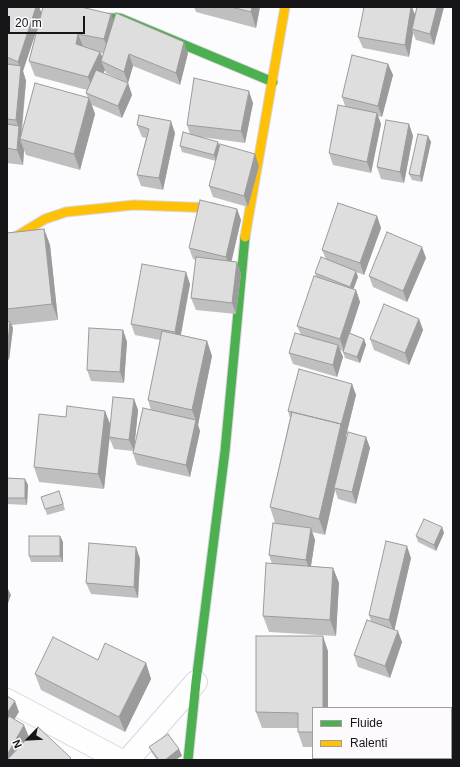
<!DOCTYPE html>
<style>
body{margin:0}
#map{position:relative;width:460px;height:767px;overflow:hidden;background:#fcfbfd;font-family:Arial,sans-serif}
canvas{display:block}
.frame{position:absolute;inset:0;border:8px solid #161517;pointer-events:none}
.legend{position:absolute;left:312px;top:707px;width:140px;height:52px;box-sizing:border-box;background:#fdfafe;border:1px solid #a19ea2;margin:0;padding:5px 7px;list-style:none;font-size:12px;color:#161517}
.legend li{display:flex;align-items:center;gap:8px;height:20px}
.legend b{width:20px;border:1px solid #a19ea2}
.north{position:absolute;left:8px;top:719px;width:40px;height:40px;-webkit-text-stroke:3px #fdfafe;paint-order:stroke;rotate:246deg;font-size:11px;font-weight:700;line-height:16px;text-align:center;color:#161517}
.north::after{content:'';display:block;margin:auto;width:14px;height:18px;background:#161517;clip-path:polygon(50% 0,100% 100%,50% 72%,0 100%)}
.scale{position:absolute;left:8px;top:16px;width:77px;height:18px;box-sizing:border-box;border:2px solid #161517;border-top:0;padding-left:5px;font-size:12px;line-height:14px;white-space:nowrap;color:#161517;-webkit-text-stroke:3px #fdfafe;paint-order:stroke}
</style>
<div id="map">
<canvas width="460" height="767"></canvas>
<div class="frame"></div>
<ul class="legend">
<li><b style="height:5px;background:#4caf50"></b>Fluide</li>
<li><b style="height:5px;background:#ffc107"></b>Ralenti</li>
</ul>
<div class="north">N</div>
<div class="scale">20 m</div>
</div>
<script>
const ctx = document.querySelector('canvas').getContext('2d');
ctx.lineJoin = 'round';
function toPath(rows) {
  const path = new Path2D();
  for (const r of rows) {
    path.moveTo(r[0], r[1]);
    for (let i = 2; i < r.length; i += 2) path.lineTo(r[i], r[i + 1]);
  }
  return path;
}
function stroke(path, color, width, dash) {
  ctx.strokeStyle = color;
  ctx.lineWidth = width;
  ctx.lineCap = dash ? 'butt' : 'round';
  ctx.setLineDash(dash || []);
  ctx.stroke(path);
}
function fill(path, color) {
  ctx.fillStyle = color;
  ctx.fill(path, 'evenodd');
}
const street = toPath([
 [7,700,120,760],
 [128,760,196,682]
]);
const fast = toPath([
 [48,7,79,18,120,18,273,82],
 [188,760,196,682,225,451,245,237]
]);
const slow = toPath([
 [245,237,285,7],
 [7,242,45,219,66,212,134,205,214,208,223,218]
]);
stroke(street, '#d9d8da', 24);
stroke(fast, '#d9d8da', 11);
stroke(slow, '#d9d8da', 11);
stroke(street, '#fffeff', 22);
stroke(fast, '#4caf50', 9);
stroke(slow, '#ffc107', 9);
fill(toPath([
 [7,7,39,7,41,13,111,14,113,20,188,53,180,85,133,66,128,83,106,73,105,70,103,73,128,83,132,95,122,118,92,105,95,114,80,170,26,155,24,150,23,165,7,163],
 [39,21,29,61,35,76,87,90,86,93,88,98,22,133,26,81,23,71],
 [101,53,104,53,103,58],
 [194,7,260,7,256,28,196,12],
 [417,7,444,7,434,45,416,40,413,33,409,57,363,48,358,37,415,15],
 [388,64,393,75,382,117,378,116,381,124,371,173,333,165,329,153,345,106,342,97],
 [253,103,245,143,201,137,218,142,219,147,259,166,248,207,213,197,209,186,216,161,182,152,180,146,190,134,187,125],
 [409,124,413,136,404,183,381,179,377,167],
 [137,125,175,133,163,190,141,186,137,175,146,138,142,137],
 [428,136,431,142,422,182,412,180,409,174],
 [237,209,241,220,231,262,237,262,241,274,236,314,196,310,191,298,196,260,193,259,189,248],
 [377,216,381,228,364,275,356,272,358,277,353,289,356,290,360,302,350,333,364,339,366,345,360,363,345,358,343,352,343,351,340,350,343,357,337,377,293,364,289,353,301,335,297,326,316,277,315,273,326,259,322,250],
 [44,229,50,245,58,320,12,325,13,328,9,360,7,360,7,233],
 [426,258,407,302,373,287,369,276],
 [190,284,181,335,207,341,212,356,198,425,200,431,190,477,137,465,133,453,133,451,114,449,109,437,104,489,39,482,34,467,105,411,110,426,134,399,138,410,134,449,151,410,148,400,160,340,135,335,131,324],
 [419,319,423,330,409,365,374,350,370,339],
 [123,330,127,342,124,383,91,381,87,370],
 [352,384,356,395,346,436,346,438,366,437,370,448,356,504,338,499,335,490,325,535,312,532,315,540,311,566,333,568,339,583,336,636,269,632,263,616,272,564,269,555,281,524,275,523,270,507,290,418,288,411],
 [7,478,25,479,28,485,27,505,7,504],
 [62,498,65,510,47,515,45,509],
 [442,527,444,533,436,551,418,542,416,536],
 [60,536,63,542,63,562,31,562,29,556],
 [136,547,140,559,138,598,91,594,86,583],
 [411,558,394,630,402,642,390,678,358,667,354,655,371,621,369,615],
 [328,651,328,708,313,708,313,747,303,747,298,732,298,728,262,728,256,712],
 [98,660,146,663,151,679,125,732,41,690,35,674],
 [149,747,179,749,182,756,175,760,157,760,152,753]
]), '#c0bfc0');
fill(toPath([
 [36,7,39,7,42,14,23,71,26,81,21,133,24,140,20,139,24,150,23,165,17,150,19,129,16,120,20,69,18,62],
 [252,7,260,7,256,28,251,12],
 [411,7,412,7,416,17,412,29,413,33,409,57,405,45],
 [437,7,444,7,434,45,430,34],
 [111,14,117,29,110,55,104,39],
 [78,34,84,49,76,44],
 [184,42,188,53,180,85,176,73],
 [100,52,104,63,101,61,105,70,94,92,88,77],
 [129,54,133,66,128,83,124,72],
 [388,64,393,75,382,117,378,106],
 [128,83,132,95,122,118,118,106],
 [249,91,253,103,245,143,241,131],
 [89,98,95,114,80,170,74,154],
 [377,113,381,124,371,173,367,162],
 [171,121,175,133,163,190,159,178],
 [409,124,413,136,404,183,400,172],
 [428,136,431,142,422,182,420,176],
 [218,142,220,148,216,161,214,155],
 [255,154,259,166,248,207,244,196],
 [237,209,241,220,230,268,226,257],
 [377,216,381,228,364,275,360,263],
 [44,229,50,245,58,320,52,304],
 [422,247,426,258,407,302,403,291],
 [237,262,241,274,236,314,232,303],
 [356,271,358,277,352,293,350,287],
 [186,272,190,284,179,344,175,332],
 [356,290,360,302,344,351,340,339],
 [419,319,423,330,409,365,405,353],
 [10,322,13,328,9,360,7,354],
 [123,330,127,342,124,383,120,372],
 [364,339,366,345,360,363,357,357],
 [207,341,212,356,198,425,200,431,190,477,186,465,196,421,192,410],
 [338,345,343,357,337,377,333,365],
 [352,384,356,395,346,436,347,440,334,488,335,490,325,535,319,519,341,424],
 [134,399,138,410,134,451,129,440],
 [105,411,111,426,104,489,98,474],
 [366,437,370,448,356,504,352,492],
 [25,479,28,485,27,505,25,498],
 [442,527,444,533,436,551,434,545],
 [311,528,315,540,310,572,306,560],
 [60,536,63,542,63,562,60,556],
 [407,546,411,558,394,632,389,620],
 [136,547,140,559,138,598,134,587],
 [333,568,339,583,336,636,330,620],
 [8,589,11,595,7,606,7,593],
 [398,631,402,642,390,678,385,666],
 [323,636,328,651,328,708,323,708],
 [146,663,151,679,125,732,119,717],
 [15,701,19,712,7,731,7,713],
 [24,725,29,737,7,760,7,755],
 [179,749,182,756,175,760,165,760]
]), '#9c9b9c');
const building = toPath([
 [7,7,36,7,18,62,7,57,7,7],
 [43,7,81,7,111,14,104,39,78,34,76,44,100,52,88,77,29,61,43,7],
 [231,7,252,7,251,12,231,7],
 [364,7,411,7,405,45,358,37,364,7],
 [417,7,437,7,430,34,412,29,417,7],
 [116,13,184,42,176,73,129,54,124,72,101,61,116,13],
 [352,55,388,64,378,106,342,97,352,55],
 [7,64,21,66,16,120,7,119,7,64],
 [96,70,128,83,118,106,86,93,96,70],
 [194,78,249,91,241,131,187,125,194,78],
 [35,83,89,98,74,154,20,139,35,83],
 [338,105,377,113,367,162,329,153,338,105],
 [139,115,171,121,159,178,137,175,149,129,137,125,139,115],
 [386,120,409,124,400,172,377,167,386,120],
 [7,124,19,126,17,150,7,148,7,124],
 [183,132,218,142,214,155,180,146,183,132],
 [418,134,428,136,420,176,409,174,418,134],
 [220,144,255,154,244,196,209,186,220,144],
 [200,200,237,209,226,257,189,248,200,200],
 [338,203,377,216,360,263,322,250,338,203],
 [44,229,52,304,7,309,7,233,44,229],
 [387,232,422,247,403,291,369,276,387,232],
 [196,257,237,262,232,303,191,298,196,257],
 [321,257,356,271,350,287,315,273,321,257],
 [142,264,186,272,175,332,131,324,142,264],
 [314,276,356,290,340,339,297,326,314,276],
 [384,304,419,319,405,353,370,339,384,304],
 [7,321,10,322,7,354,7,321],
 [89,328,123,330,120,372,87,370,89,328],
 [162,331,207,341,192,410,148,400,162,331],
 [295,333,338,345,333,365,289,353,295,333],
 [349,333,364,339,357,357,343,352,349,333],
 [299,369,352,384,341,425,341,424,288,411,299,369],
 [113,397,134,399,129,440,109,437,113,397],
 [67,406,105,411,98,474,34,467,39,414,66,417,67,406],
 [143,408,196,420,186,465,133,453,143,408],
 [292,412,341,424,319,519,270,507,292,412],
 [348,432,366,437,352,492,334,488,348,432],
 [7,478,25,479,25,498,7,498,7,478],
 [59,491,63,504,45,509,41,497,59,491],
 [424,519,442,527,434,545,416,536,424,519],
 [273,523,311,528,306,560,269,555,273,523],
 [29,536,60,536,60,556,29,556,29,536],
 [386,541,407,546,389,620,369,615,386,541],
 [89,543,136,547,134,587,86,583,89,543],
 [266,563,333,568,330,620,263,616,266,563],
 [367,620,398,631,385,666,354,655,367,620],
 [256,636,323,636,323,708,313,708,313,732,298,732,298,713,256,712,256,636],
 [53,637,98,660,105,643,146,663,119,717,35,674,53,637],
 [7,696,15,701,7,713,7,696],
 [9,716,24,725,7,755,7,720,9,716],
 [38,727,71,758,69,760,7,760,38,727],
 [168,734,179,749,165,760,159,760,149,747,168,734]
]);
fill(building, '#dfdedf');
stroke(building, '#9c9b9c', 1);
</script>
